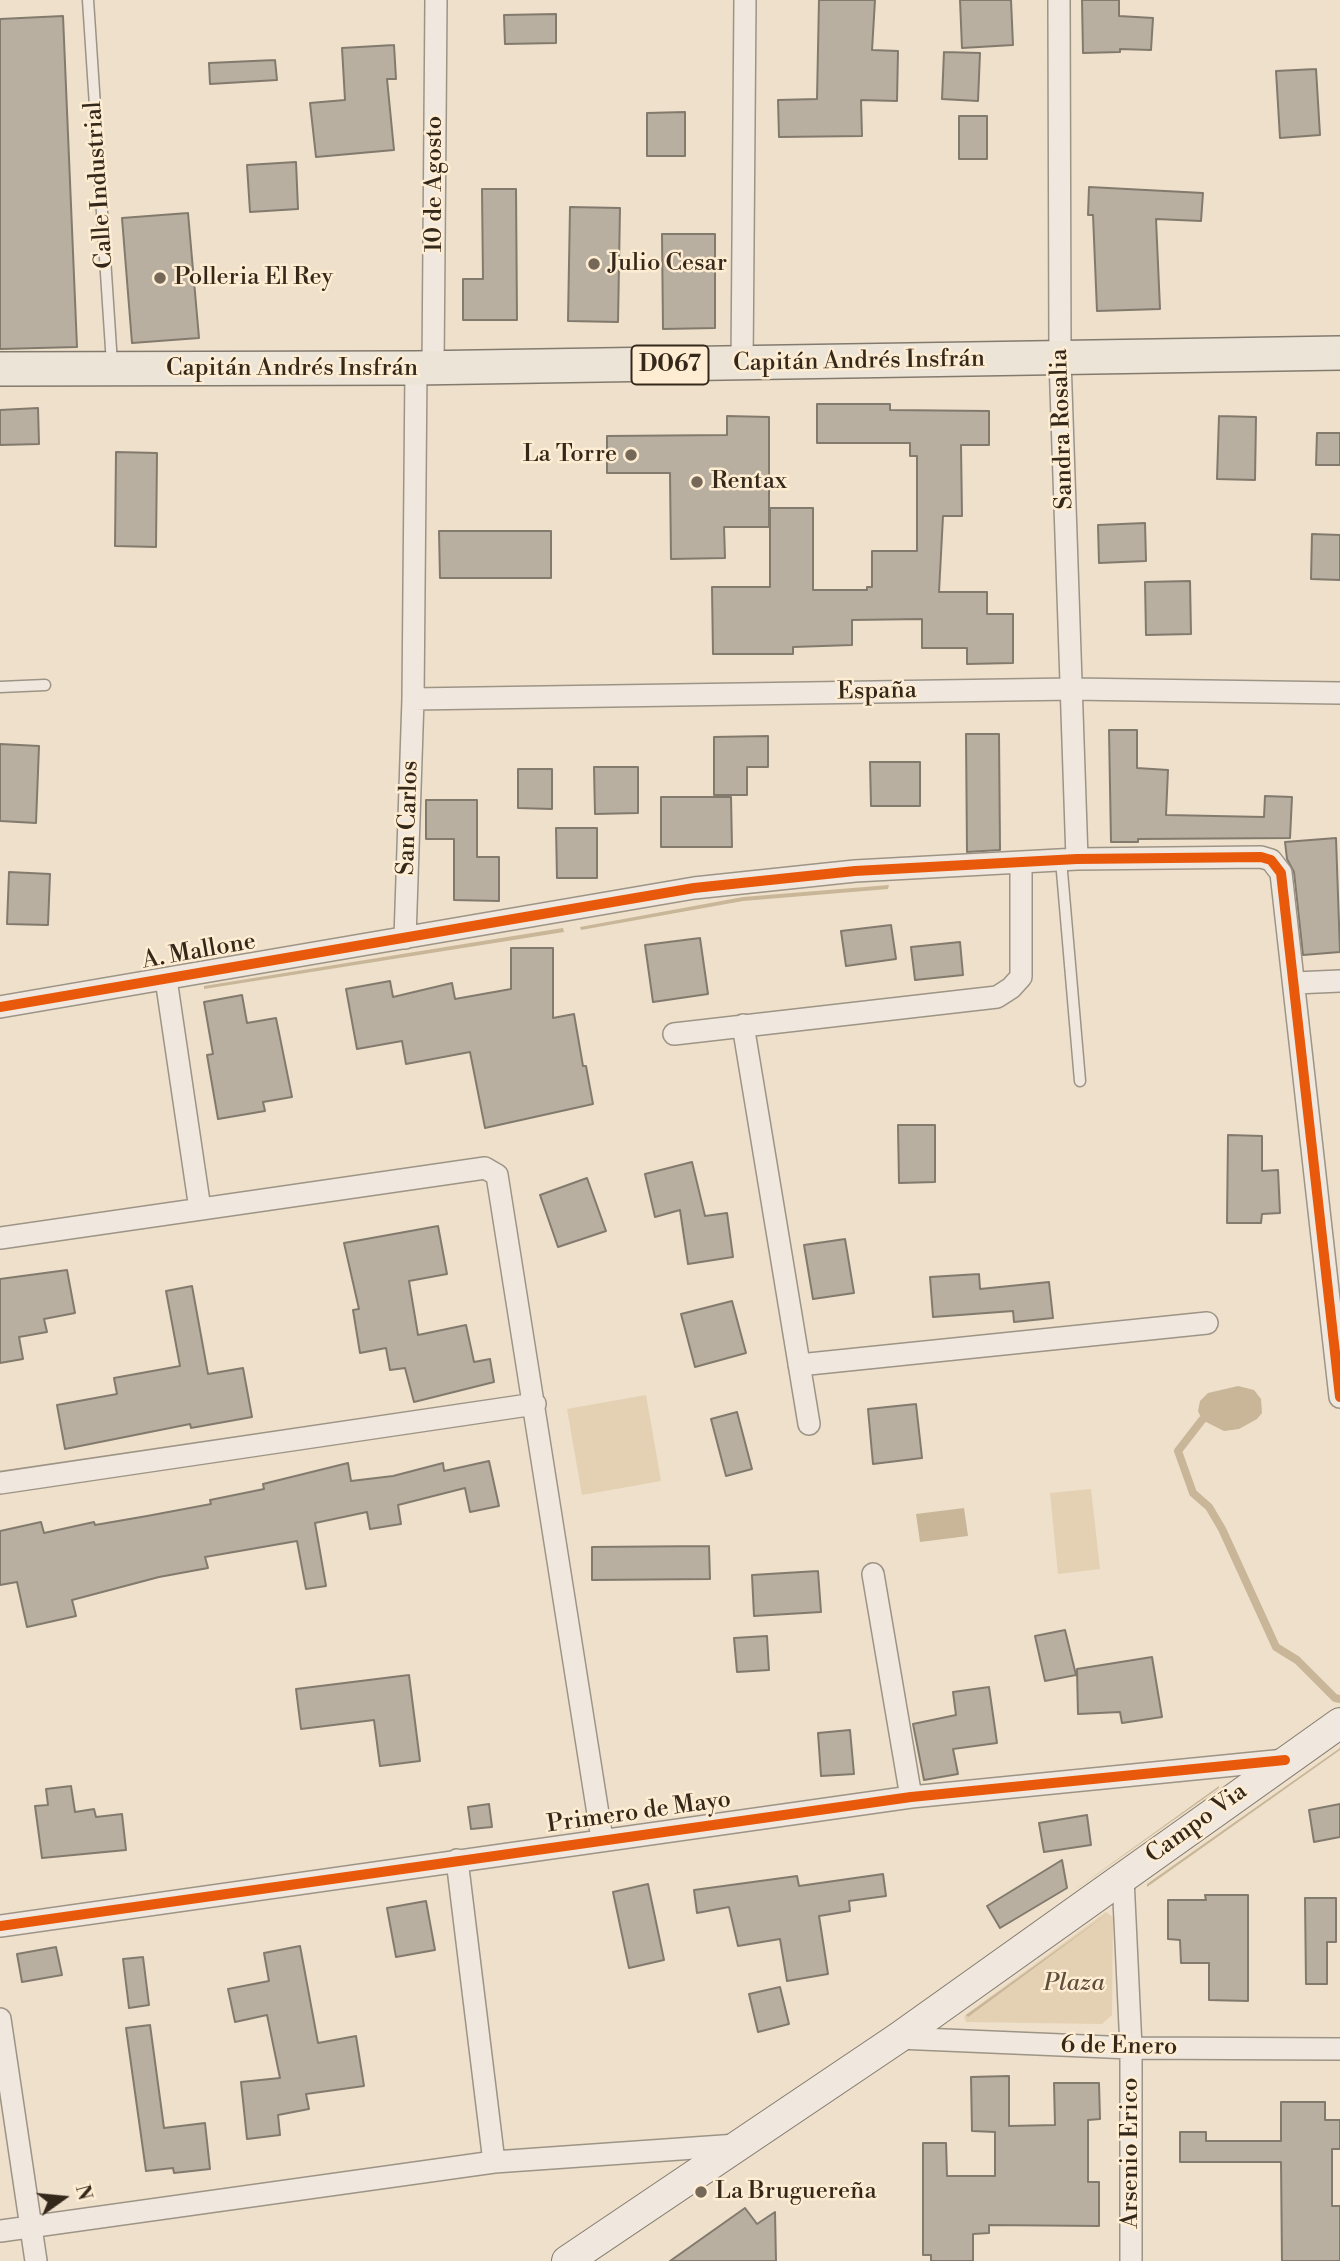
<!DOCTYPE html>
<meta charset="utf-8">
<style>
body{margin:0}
#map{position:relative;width:1340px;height:2261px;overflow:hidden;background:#eee0ca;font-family:"Libre Bodoni",serif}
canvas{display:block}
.north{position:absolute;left:28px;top:2163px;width:70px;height:70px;-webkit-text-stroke:5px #feedd3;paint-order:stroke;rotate:75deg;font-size:19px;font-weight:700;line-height:28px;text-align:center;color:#34281a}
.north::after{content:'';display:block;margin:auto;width:24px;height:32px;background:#34281a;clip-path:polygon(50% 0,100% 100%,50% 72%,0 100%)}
</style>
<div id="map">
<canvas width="1340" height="2261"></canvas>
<div class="north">N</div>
</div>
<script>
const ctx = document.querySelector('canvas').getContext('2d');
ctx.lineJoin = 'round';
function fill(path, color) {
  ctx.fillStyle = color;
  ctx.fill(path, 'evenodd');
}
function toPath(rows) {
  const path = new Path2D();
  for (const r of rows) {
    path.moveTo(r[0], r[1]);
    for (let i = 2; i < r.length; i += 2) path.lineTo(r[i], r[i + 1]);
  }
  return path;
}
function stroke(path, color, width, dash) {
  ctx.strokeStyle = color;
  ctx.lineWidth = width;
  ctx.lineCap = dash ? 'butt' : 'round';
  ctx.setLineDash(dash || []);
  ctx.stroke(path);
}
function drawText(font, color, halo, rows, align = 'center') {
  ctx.font = font + ' "Libre Bodoni",serif';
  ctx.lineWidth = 5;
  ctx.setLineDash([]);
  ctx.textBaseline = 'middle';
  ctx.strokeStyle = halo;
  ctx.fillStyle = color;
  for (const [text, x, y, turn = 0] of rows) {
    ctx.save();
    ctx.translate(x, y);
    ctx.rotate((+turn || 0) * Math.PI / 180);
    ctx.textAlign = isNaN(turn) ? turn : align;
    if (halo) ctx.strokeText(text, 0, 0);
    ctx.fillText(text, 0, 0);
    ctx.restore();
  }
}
fill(toPath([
 [646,1395,661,1481,582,1495,567,1409],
 [1091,1489,1100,1569,1058,1574,1050,1493],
 [1106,1912,1113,1917,1112,2015,1102,2024,966,2022,964,2016]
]), '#e4d1b3');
fill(toPath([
 [889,885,888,889,743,901,581,930,580,927,743,897],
 [563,928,564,932,204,989,204,986],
 [1238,1386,1254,1390,1261,1399,1262,1413,1257,1419,1239,1429,1224,1431,1202,1420,1198,1411,1200,1401,1208,1393],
 [964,1508,968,1536,920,1542,916,1514],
 [1340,1748,1340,1750,1147,1887,1147,1884],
 [1219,1786,1219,1788,1069,1894],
 [1110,1912,968,2017,966,2015]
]), '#c9b699');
stroke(toPath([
 [1202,1420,1178,1451,1193,1493,1209,1507,1222,1529,1276,1647,1297,1660,1335,1698,1340,1699]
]), '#c9b699', 8);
const building = toPath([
 [819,0,875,0,872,50,898,51,897,101,861,100,862,136,779,137,778,100,817,99,819,0],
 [960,0,1011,0,1013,45,962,48,960,0],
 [1082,0,1119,0,1119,16,1153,18,1151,50,1120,49,1120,52,1083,53,1082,0],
 [556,14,556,43,505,44,504,15,556,14],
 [63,16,77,347,0,349,0,19,63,16],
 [394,45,396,79,387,79,394,150,316,157,310,103,345,100,342,48,394,45],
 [944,52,980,53,978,101,942,99,944,52],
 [275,60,277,80,210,84,209,63,275,60],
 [1316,69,1320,135,1280,138,1276,71,1316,69],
 [685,112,685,156,647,156,647,113,685,112],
 [959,116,987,116,987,159,959,159,959,116],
 [296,162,298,209,250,212,247,165,296,162],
 [1089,187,1203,193,1201,221,1156,219,1160,309,1097,311,1093,215,1088,215,1089,187],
 [482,189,516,189,517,320,463,320,463,279,483,279,482,189],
 [570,207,620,208,618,322,568,321,570,207],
 [188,213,199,338,132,343,122,218,188,213],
 [662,234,715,234,715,328,663,329,662,234],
 [817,404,890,404,890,410,989,411,989,445,961,445,962,516,943,516,939,592,987,592,987,614,1013,614,1013,663,967,664,967,648,922,648,922,619,852,620,852,645,793,647,793,654,713,654,712,587,770,587,770,508,813,508,813,590,867,590,867,587,872,587,872,551,917,551,917,456,910,456,910,443,817,443,817,404],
 [38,408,39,444,0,445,0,410,38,408],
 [727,416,769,417,769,527,724,527,725,558,671,559,670,473,607,473,607,436,727,435,727,416],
 [1219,416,1256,417,1255,480,1217,479,1219,416],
 [1317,433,1340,433,1340,465,1316,465,1317,433],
 [116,452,157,453,156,547,115,546,116,452],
 [1145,523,1146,561,1099,563,1098,525,1145,523],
 [439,531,551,531,551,578,440,578,439,531],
 [1312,534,1340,535,1340,580,1311,579,1312,534],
 [1190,581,1191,634,1146,635,1145,582,1190,581],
 [1109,730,1137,730,1137,768,1168,770,1166,815,1264,817,1265,796,1292,797,1290,838,1138,839,1138,842,1111,842,1109,730],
 [966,734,999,734,1000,850,967,852,966,734],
 [768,736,768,767,747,767,747,795,714,795,714,737,768,736],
 [0,744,39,746,36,823,0,821,0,744],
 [870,762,920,762,920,806,871,806,870,762],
 [594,767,638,767,638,813,595,814,594,767],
 [518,769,552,769,552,809,518,808,518,769],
 [661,797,731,797,732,847,661,847,661,797],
 [426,800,477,800,477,857,499,857,499,901,454,900,454,839,426,839,426,800],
 [556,828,597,828,597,878,557,878,556,828],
 [1336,838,1340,952,1303,955,1294,872,1287,859,1285,842,1336,838],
 [9,872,50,874,48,925,7,924,9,872],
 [891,925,896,959,846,966,841,931,891,925],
 [700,938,708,994,653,1002,645,945,700,938],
 [960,942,963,975,915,980,911,947,960,942],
 [511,948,553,948,553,1018,574,1014,583,1066,586,1066,593,1104,485,1128,470,1052,406,1064,402,1041,357,1049,346,989,390,981,393,997,452,983,455,999,511,989,511,948],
 [242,995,247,1023,276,1018,292,1097,263,1102,265,1111,218,1119,207,1055,213,1054,204,1002,242,995],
 [898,1125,935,1125,935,1182,899,1183,898,1125],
 [1228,1135,1262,1136,1262,1171,1278,1170,1280,1213,1262,1214,1261,1223,1227,1223,1228,1135],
 [692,1162,705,1216,727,1213,733,1257,688,1264,680,1210,655,1217,645,1174,692,1162],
 [587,1178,606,1231,558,1247,540,1195,587,1178],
 [438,1226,447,1274,409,1281,418,1335,466,1325,474,1362,490,1359,494,1382,414,1402,405,1368,390,1370,386,1348,360,1353,353,1310,359,1309,344,1243,438,1226],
 [845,1239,854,1293,813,1299,804,1245,845,1239],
 [67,1270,75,1313,44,1319,47,1332,19,1337,23,1359,0,1363,0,1279,67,1270],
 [979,1274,980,1289,1049,1282,1053,1318,1014,1322,1013,1311,933,1317,930,1277,979,1274],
 [192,1286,208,1374,243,1368,252,1417,191,1428,190,1424,65,1449,57,1405,117,1394,114,1378,180,1366,166,1291,192,1286],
 [732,1301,746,1353,695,1367,681,1314,732,1301],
 [916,1404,922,1458,873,1464,868,1409,916,1404],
 [737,1412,752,1469,726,1476,711,1419,737,1412],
 [489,1461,499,1506,470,1512,465,1488,398,1505,401,1524,370,1529,367,1512,315,1523,326,1586,306,1589,297,1541,205,1557,208,1568,159,1577,72,1600,76,1616,27,1627,17,1582,0,1585,0,1531,41,1522,44,1533,94,1522,95,1525,147,1516,211,1504,210,1500,264,1489,263,1484,348,1463,351,1481,393,1476,443,1463,444,1471,489,1461],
 [709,1546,710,1579,592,1580,592,1547,709,1546],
 [818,1571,821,1612,754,1616,752,1575,818,1571],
 [1065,1630,1076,1675,1045,1681,1035,1636,1065,1630],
 [767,1636,769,1670,737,1672,734,1638,767,1636],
 [1152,1657,1162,1717,1122,1723,1120,1712,1078,1714,1077,1669,1152,1657],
 [409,1675,420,1761,380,1766,374,1720,301,1729,296,1689,409,1675],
 [989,1687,997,1743,953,1749,958,1774,924,1780,913,1724,956,1715,953,1692,989,1687],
 [850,1730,854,1774,821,1776,818,1733,850,1730],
 [71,1786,75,1812,94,1809,96,1817,122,1814,126,1850,42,1858,35,1806,48,1805,46,1789,71,1786],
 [489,1804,492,1827,471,1829,468,1807,489,1804],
 [1340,1804,1340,1837,1314,1842,1309,1810,1340,1804],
 [1087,1815,1091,1845,1044,1852,1039,1823,1087,1815],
 [1062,1860,1067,1888,1000,1928,987,1906,1062,1860],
 [883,1874,886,1896,849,1901,850,1911,819,1916,828,1974,787,1981,780,1939,738,1946,729,1907,697,1913,694,1890,797,1876,799,1886,883,1874],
 [648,1884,664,1960,629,1968,613,1892,648,1884],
 [1205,1895,1248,1895,1248,2001,1209,2000,1209,1963,1181,1963,1180,1940,1168,1939,1168,1900,1206,1900,1205,1895],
 [1305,1898,1336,1898,1336,1942,1327,1942,1327,1984,1306,1984,1305,1898],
 [426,1901,435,1950,396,1957,387,1908,426,1901],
 [300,1946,318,2043,356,2036,364,2086,306,2094,309,2109,278,2115,280,2135,247,2139,241,2082,280,2078,267,2015,235,2022,228,1989,269,1981,264,1953,300,1946],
 [56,1947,62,1975,22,1982,17,1954,56,1947],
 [143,1957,149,2005,129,2008,123,1959,143,1957],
 [780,1987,789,2024,758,2032,749,1994,780,1987],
 [150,2025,164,2128,205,2123,210,2169,174,2173,173,2168,146,2171,126,2028,150,2025],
 [1009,2076,1009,2126,1055,2125,1054,2083,1099,2083,1100,2119,1088,2120,1088,2182,1099,2182,1099,2226,989,2225,989,2233,973,2234,973,2261,931,2261,931,2255,923,2255,923,2143,946,2143,947,2176,995,2176,995,2132,972,2131,971,2077,1009,2076],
 [1281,2102,1325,2102,1325,2120,1340,2120,1340,2149,1332,2149,1332,2206,1340,2206,1340,2261,1282,2261,1281,2162,1180,2162,1180,2132,1206,2132,1206,2141,1281,2141,1281,2102],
 [745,2208,757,2224,775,2212,776,2261,670,2261,745,2208]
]);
fill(building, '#b9afa0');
stroke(building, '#837a6e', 2);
const lane = toPath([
 [88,0,112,364],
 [0,687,45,685],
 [1061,860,1080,1081]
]);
const street = toPath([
 [1059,0,1060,359,1077,859],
 [742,364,745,0],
 [433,368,436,0],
 [413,699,1072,689,1340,693],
 [405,938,413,699,416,368],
 [166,979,200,1209],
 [1295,983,1340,981],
 [0,1007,694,888,855,871,1077,859,1261,857,1271,860,1281,873,1340,1397],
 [743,1025,809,1424],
 [674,1034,997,997,1011,988,1021,977,1021,862],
 [0,1238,485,1168,497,1175,602,1839],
 [799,1365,1207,1323],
 [0,1483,535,1404],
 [873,1574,911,1797],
 [457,1860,494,2162],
 [1123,1878,1131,2048,1131,2261],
 [0,1926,911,1797,1285,1760],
 [0,2019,36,2261],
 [898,2038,1131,2048,1340,2049],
 [0,2231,494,2162,737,2145]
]);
const secondary = toPath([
 [567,2261,898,2038,1340,1723]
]);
const primary = toPath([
 [0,369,416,368,1340,353]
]);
stroke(lane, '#9d9486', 13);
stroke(street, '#9d9486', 24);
stroke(secondary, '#837a6e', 32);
stroke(primary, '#837a6e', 36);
stroke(lane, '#f0e8de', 10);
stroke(street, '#f0e8de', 21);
stroke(secondary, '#f0e8de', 30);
stroke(primary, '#ede4d8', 33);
stroke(toPath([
 [0,1007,694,888,855,871,1077,859,1261,857,1271,860,1281,873,1340,1397],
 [0,1926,911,1797,1285,1760]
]), '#e8590c', 10);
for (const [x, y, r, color] of [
 [594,264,7,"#756858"],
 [160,278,7,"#756858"],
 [631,455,7,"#756858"],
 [697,482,7,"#756858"],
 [701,2192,7,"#756858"]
]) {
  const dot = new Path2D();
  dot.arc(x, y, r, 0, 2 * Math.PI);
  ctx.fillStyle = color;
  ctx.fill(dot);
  stroke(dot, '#feedd3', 2.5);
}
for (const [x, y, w] of [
 [670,365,77]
]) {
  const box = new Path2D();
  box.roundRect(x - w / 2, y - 19.5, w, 39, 5);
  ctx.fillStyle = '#feedd3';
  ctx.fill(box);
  stroke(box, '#34281a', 2);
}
drawText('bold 23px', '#34281a', null, [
 ["D067",670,365]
]);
drawText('24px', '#34281a', '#feedd3', [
 ["10 de Agosto",435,184,-90],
 ["Calle Industrial",100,185,-94],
 ["Capitán Andrés Insfrán",859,362,-1],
 ["Capitán Andrés Insfrán",292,369],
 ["Sandra Rosalia",1063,429,-92],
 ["España",877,692,-1],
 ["San Carlos",409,818,-88],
 ["A. Mallone",199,952,-10],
 ["Primero de Mayo",639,1813,-8],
 ["Campo Via",1197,1824,-36],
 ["6 de Enero",1119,2047,1],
 ["Arsenio Erico",1131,2153,-90]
]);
drawText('24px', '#34281a', '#feedd3', [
 ["Julio Cesar",608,264],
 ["Polleria El Rey",174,278],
 ["La Torre",617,455,"right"],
 ["Rentax",711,482],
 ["La Bruguereña",715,2192]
], 'left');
drawText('italic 24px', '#5e4f3c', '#feedd3', [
 ["Plaza",1074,1984]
]);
</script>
